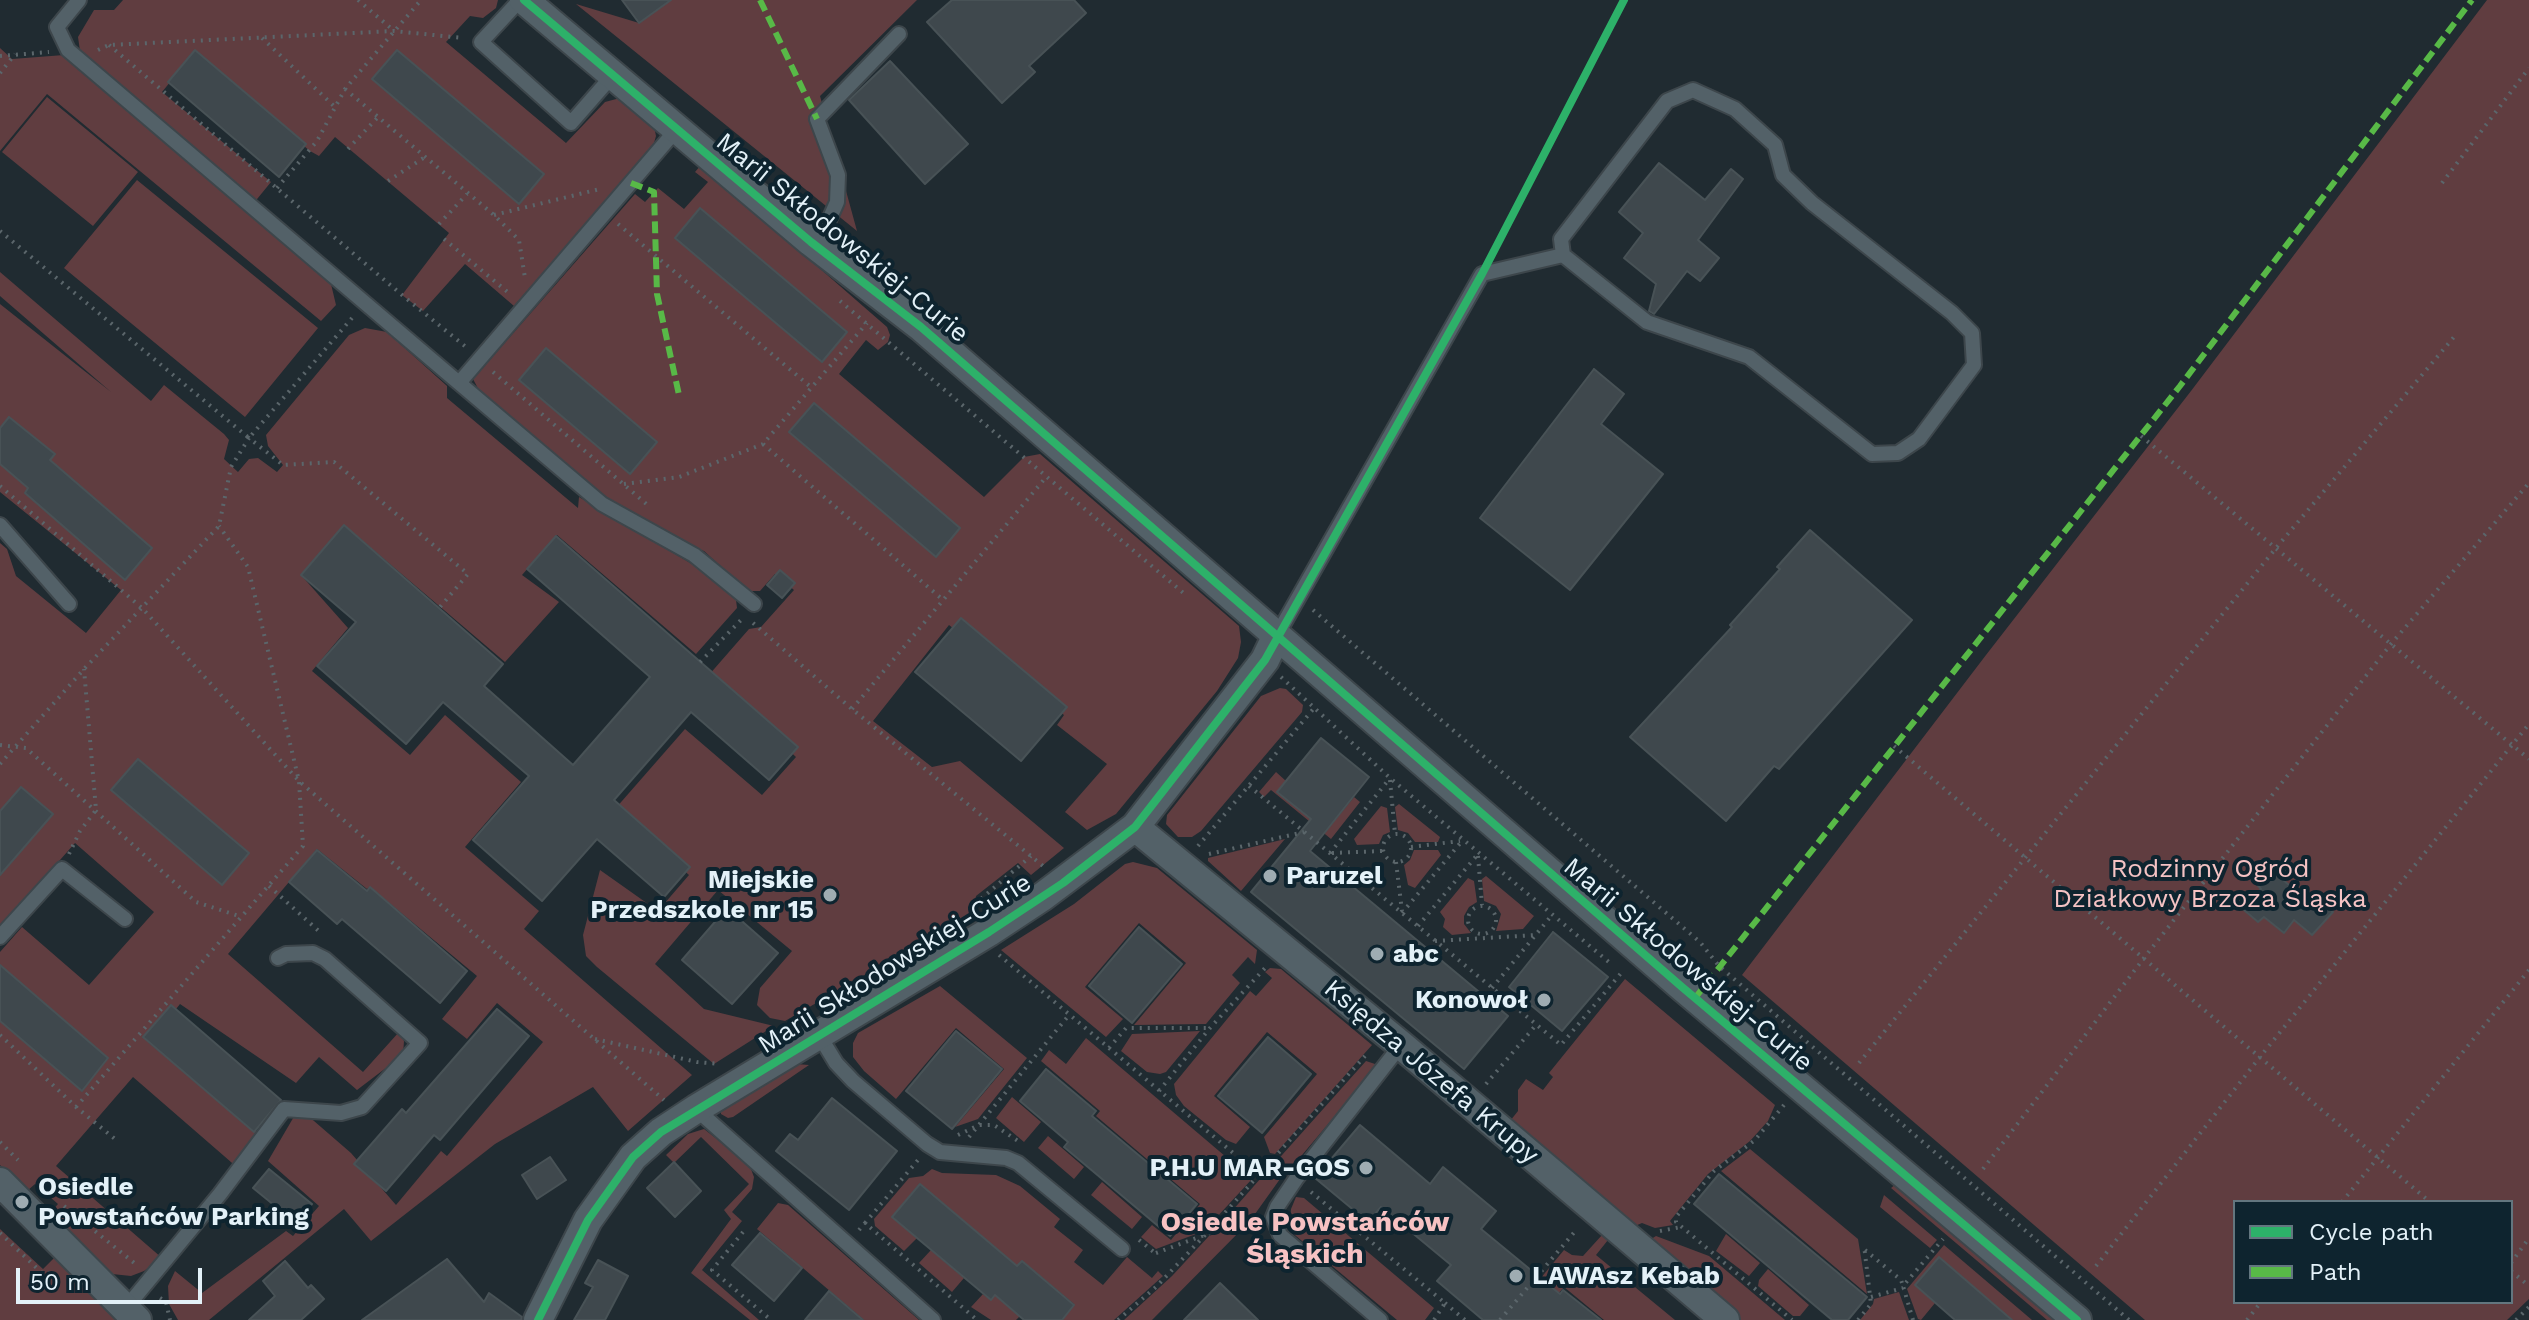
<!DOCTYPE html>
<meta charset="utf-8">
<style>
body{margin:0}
#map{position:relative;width:2529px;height:1320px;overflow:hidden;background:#202b31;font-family:"Work Sans",sans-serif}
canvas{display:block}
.legend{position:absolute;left:2233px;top:1200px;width:280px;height:104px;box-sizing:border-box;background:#0e242f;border:2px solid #63767f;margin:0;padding:10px 14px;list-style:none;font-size:24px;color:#e3f1f8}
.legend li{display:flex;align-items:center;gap:16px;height:40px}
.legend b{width:40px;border:2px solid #63767f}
.scale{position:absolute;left:16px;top:1268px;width:186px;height:36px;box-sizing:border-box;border:4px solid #e3f1f8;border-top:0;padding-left:10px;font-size:24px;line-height:28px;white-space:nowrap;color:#e3f1f8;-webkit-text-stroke:6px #0e242f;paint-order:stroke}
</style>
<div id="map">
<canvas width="2529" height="1320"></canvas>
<ul class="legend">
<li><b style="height:10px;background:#2db169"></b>Cycle path</li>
<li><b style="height:10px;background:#58b947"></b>Path</li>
</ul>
<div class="scale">50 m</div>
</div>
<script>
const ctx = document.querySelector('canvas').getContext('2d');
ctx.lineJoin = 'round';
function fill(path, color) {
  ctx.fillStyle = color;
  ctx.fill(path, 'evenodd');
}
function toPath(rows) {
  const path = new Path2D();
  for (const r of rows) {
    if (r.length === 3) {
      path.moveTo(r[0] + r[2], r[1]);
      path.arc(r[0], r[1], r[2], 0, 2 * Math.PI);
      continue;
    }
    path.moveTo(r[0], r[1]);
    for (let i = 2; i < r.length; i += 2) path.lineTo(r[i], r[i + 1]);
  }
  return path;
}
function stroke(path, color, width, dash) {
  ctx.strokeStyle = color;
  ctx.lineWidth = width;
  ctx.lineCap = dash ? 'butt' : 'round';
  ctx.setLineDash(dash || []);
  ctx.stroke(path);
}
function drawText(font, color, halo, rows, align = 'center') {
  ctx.font = font + ' "Work Sans",sans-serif';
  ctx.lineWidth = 8;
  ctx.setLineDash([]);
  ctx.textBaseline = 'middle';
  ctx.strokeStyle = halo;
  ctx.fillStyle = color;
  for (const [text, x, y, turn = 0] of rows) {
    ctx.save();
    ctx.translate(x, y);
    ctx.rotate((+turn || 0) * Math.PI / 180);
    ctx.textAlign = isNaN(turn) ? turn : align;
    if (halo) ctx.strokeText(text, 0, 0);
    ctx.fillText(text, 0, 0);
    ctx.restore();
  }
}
fill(toPath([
 [123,0,498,0,496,8,483,18,470,16,446,42,566,143,605,102,620,98,654,126,656,136,654,143,620,184,514,306,465,264,423,311,402,295,449,233,335,137,319,156,310,151,193,54,162,92,271,182,253,204,80,51,78,37,94,10,114,10],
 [671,0,917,0,820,96,857,231,576,4,639,23],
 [2487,0,2529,0,2529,1299,2507,1320,2145,1320,1742,975,1986,655,2191,391],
 [2235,1202,2511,1202,2511,1302,2235,1302],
 [0,48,12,59,64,55,321,272,331,284,336,305,321,321,47,94,0,151],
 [47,97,138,172,93,226,2,152],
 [701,165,887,327,890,335,888,342,878,350,866,340,839,374,984,497,1024,457,1040,454,1239,626,1241,642,1238,658,1217,691,1116,814,1087,830,1065,812,1107,764,1057,725,1064,715,949,625,873,721,932,767,960,761,1064,848,1031,875,1018,863,976,896,974,912,785,1021,770,1018,757,1005,760,988,792,951,718,890,655,964,704,1009,774,1026,714,1064,597,967,586,956,583,935,600,870,658,911,689,875,615,809,685,729,762,795,796,757,708,676,749,629,761,627,794,590,775,574,760,591,748,591,704,551,688,546,622,510,482,396,473,379,635,194,645,202,658,188,684,209,708,182,695,172],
 [137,180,318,328,245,417,64,268],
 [0,272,151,401,164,385,224,434,229,440,224,459,238,472,249,459,258,458,277,472,283,465,268,446,266,435,349,335,365,328,387,332,447,386,447,398,578,508,579,497,697,567,736,600,737,608,696,654,557,535,522,575,559,602,505,662,344,525,301,575,348,628,312,671,410,755,445,715,521,782,465,847,539,911,524,929,692,1075,628,1131,593,1087,495,1144,371,1241,344,1209,209,1320,178,1320,169,1304,168,1286,175,1271,202,1293,286,1231,293,1236,319,1206,268,1161,299,1108,351,1153,396,1205,441,1151,447,1156,543,1042,497,1003,467,1039,442,1019,477,976,370,887,367,889,317,849,228,954,363,1072,399,1032,404,1041,403,1055,357,1090,319,1057,296,1083,180,1004,149,1043,265,1138,239,1169,133,1077,56,1166,162,1258,144,1271,131,1276,112,1274,50,1213,58,1204,35,1184,27,1191,0,1165,0,952,22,927,89,985,154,912,75,843,0,928,0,543,7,549,16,576,86,633,121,590,0,492,0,304,111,392,0,296],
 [1280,688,1286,689,1303,705,1302,712,1201,831,1192,837,1178,837,1166,824,1167,815,1261,696],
 [1276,772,1286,781,1278,792,1326,831,1354,797,1360,802,1331,839,1271,790,1264,797,1259,792],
 [1399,804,1440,837,1438,842,1415,842,1408,833,1398,830,1395,807],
 [1381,806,1387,808,1390,832,1383,835,1379,844,1357,845,1354,839],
 [1285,839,1241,891,1208,861,1208,858],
 [1414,850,1438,850,1441,855,1415,888,1408,885,1404,865,1410,860],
 [1133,862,1157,868,1257,950,1255,964,1248,957,1232,975,1240,983,1206,1024,1134,1025,1186,963,1139,923,1085,987,1123,1019,1106,1037,1001,950,1074,904,1125,864],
 [1486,876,1534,916,1523,929,1496,931,1501,914,1496,906,1484,901,1482,879],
 [1468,878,1474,881,1477,902,1469,907,1464,916,1464,924,1471,933,1452,935,1443,927,1445,919,1440,912],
 [1270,968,1281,969,1372,1045,1275,1154,1270,1153,1264,1137,1317,1074,1267,1032,1214,1096,1250,1127,1236,1144,1226,1140,1184,1106,1176,1095,1174,1084,1250,991,1256,996,1272,978,1265,972],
 [1625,979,1775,1105,1768,1121,1750,1141,1708,1174,1670,1221,1673,1225,1655,1228,1642,1223,1635,1226,1510,1121,1518,1111,1518,1090,1526,1079,1543,1090,1553,1077,1549,1073],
 [940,986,1027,1058,978,1119,955,1127,1004,1069,956,1028,896,1099,864,1071,853,1057,853,1043,858,1033],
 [1200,1031,1166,1072,1160,1074,1147,1072,1121,1051,1132,1034],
 [1086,1038,1252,1179,1204,1231,1156,1249,1141,1237,1152,1225,1171,1240,1200,1204,1096,1116,1100,1111,1041,1061,1049,1050,1066,1064],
 [1366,1061,1378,1065,1286,1174,1274,1164],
 [796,1064,809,1065,733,1117,728,1118,721,1114,721,1110],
 [1012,1097,1041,1122,1024,1142,996,1118],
 [704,1129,749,1164,754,1177,752,1189,732,1212,742,1221,702,1270,759,1320,750,1320,691,1273,731,1219,724,1210,749,1184,701,1137,674,1163,666,1155,688,1134],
 [1048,1136,1084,1167,1074,1179,1038,1148],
 [1750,1149,1858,1239,1867,1294,1721,1171],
 [932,1169,942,1173,996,1175,1020,1186,1060,1219,1054,1227,1083,1250,1074,1262,1103,1285,1127,1257,1152,1278,1158,1271,1163,1276,1114,1320,1062,1320,1074,1304,1022,1261,1017,1266,920,1184,892,1217,917,1238,904,1251,875,1226,874,1219,909,1178,923,1176],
 [1268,1170,1280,1179,1255,1214,1217,1228],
 [1102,1182,1142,1217,1132,1229,1091,1195],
 [1897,1183,2065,1320,2047,1320,1891,1188],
 [1884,1195,1937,1240,1930,1248,1880,1207],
 [1296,1197,1304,1198,1434,1308,1425,1320,1397,1320,1296,1236,1290,1230,1290,1224,1291,1209],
 [778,1203,788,1205,919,1320,864,1320,757,1229],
 [1250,1221,1152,1320,1124,1320,1172,1276,1209,1236],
 [0,1229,43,1269,56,1256,123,1320,0,1320],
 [1726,1234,1760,1263,1749,1276,1716,1251],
 [1602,1235,1608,1240,1596,1255,1675,1320,1604,1320,1564,1287,1536,1320,1506,1320,1564,1250,1572,1255,1583,1256],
 [1656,1236,1709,1256,1785,1320,1740,1320,1657,1252,1648,1241],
 [1944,1245,2032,1320,2012,1320,1939,1257,1915,1285,1935,1303,1921,1320,1918,1319,1907,1289],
 [931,1250,964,1278,952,1292,919,1263],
 [1768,1269,1809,1305,1800,1316,1793,1316,1758,1286,1759,1280],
 [1899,1292,1909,1320,1860,1320,1873,1304,1874,1299],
 [983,1294,991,1300,995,1295,1020,1316,1016,1320,991,1320,971,1307]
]), '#603d40');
const building = toPath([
 [622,0,671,0,639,23,622,0],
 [952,0,1074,0,1086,13,1029,66,1035,72,1002,103,927,22,952,0],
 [195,50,306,144,279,177,168,82,195,50],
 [397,50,544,174,519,204,372,79,397,50],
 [890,61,968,144,925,184,849,100,890,61],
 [1659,163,1705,200,1731,169,1743,179,1698,240,1719,258,1700,281,1687,271,1654,314,1649,311,1656,284,1624,258,1643,233,1619,212,1659,163],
 [700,208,847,332,822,362,675,238,700,208],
 [546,348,657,442,630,474,519,380,546,348],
 [1594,369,1624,394,1601,424,1663,474,1570,590,1480,518,1594,369],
 [814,403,960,528,936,557,789,432,814,403],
 [9,417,55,454,50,460,152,548,125,580,25,493,28,488,0,464,0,428,9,417],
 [344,525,503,664,484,686,573,765,650,677,527,569,556,536,798,747,769,780,691,712,614,800,690,867,664,897,597,839,542,901,473,840,529,776,443,702,406,744,317,666,356,622,301,575,344,525],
 [1810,530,1912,620,1779,769,1774,766,1726,821,1630,737,1732,627,1730,625,1780,569,1777,567,1810,530],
 [780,570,795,583,782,598,767,585,780,570],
 [961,618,1067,707,1021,761,915,672,961,618],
 [1321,738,1369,777,1310,851,1508,1016,1464,1069,1251,892,1311,819,1277,792,1321,738],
 [138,759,249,853,222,885,111,790,138,759],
 [21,787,53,814,0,875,0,811,21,787],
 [317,850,367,891,370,887,467,971,440,1003,342,919,337,924,289,882,317,850],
 [2268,867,2310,903,2315,898,2333,912,2312,935,2294,920,2284,933,2264,917,2258,922,2244,910,2261,889,2255,882,2268,867],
 [727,908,778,953,732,1004,682,960,727,908],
 [1139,927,1182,964,1132,1023,1089,986,1139,927],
 [1553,932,1608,977,1562,1031,1509,987,1553,932],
 [0,965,108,1058,82,1091,0,1021,0,965],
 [171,1005,281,1100,254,1132,143,1037,171,1005],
 [497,1009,529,1036,440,1140,434,1135,386,1191,354,1164,402,1109,406,1113,497,1009],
 [956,1031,1002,1069,952,1129,906,1091,956,1031],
 [1268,1037,1311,1074,1262,1133,1218,1096,1268,1037],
 [1046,1069,1096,1111,1092,1116,1197,1204,1170,1236,1064,1147,1068,1142,1020,1101,1046,1069],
 [832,1098,897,1151,849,1210,776,1151,790,1134,798,1140,832,1098],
 [1360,1125,1430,1184,1443,1167,1496,1211,1481,1229,1560,1294,1563,1290,1601,1320,1483,1320,1437,1281,1451,1265,1381,1207,1368,1222,1315,1178,1360,1125],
 [550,1157,566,1180,537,1199,522,1175,550,1157],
 [674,1162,701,1191,675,1217,647,1188,674,1162],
 [269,1169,312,1204,296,1223,253,1188,269,1169],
 [1719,1174,1867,1297,1848,1320,1832,1320,1694,1204,1719,1174],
 [920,1184,1017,1266,1022,1261,1074,1305,1062,1320,1024,1320,995,1295,991,1300,892,1217,920,1184],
 [760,1233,802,1268,774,1301,732,1265,760,1233],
 [1939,1257,2012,1320,1955,1320,1915,1285,1939,1257],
 [447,1259,484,1302,489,1293,522,1317,521,1320,362,1320,447,1259],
 [598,1260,628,1276,605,1320,574,1320,593,1287,585,1283,598,1260],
 [285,1261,308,1288,311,1285,324,1299,301,1320,249,1320,275,1296,263,1281,285,1261],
 [1220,1283,1258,1320,1184,1320,1220,1283],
 [829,1291,863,1320,805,1320,829,1291]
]);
fill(building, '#3f484d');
stroke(building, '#485256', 2);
const service = toPath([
 [79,0,57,27,68,50,459,383,677,129],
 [520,0,481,42,571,123,613,75],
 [811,242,829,220,837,202,838,175,817,119,899,34],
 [459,383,602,504,694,555,754,604],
 [0,525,69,604],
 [1276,637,1482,274,1563,255,1647,322,1749,357,1872,454,1898,453,1919,439,1974,365,1972,333,1952,313,1812,203,1783,175,1775,145,1735,109,1693,90,1667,101,1561,239,1563,255],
 [0,937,62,869,125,919],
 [819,1035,836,1063,853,1081,927,1144,940,1152,1006,1158,1018,1163,1122,1249],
 [696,1109,933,1320],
 [125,1309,220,1194,284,1109,341,1113,362,1107,420,1043,325,959,313,953,286,954,278,958],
 [1380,1320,1280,1235,1273,1217,1277,1207,1296,1179,1401,1045]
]);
const minor = toPath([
 [524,0,811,242,921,327,1682,987,2077,1320],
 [1135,827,1401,1045,1725,1320],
 [0,1182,137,1320],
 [538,1320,588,1220,633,1157,661,1132,696,1109,989,932,1042,897,1135,827,1265,660,1276,637]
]);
stroke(service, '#3d464b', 18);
stroke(minor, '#3d464b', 32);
stroke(toPath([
 [358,0,393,30],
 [262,38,336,108],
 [109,45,402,295,466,347],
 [98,50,109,45,394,31,463,38],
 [0,56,49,52],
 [0,73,15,54],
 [345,89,494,215,519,240,525,278],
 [348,149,378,117],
 [388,181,425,157],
 [2442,183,2529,68],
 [277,188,317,141,345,89,421,0],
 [494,215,600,189],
 [439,224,467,194],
 [618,224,812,388],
 [0,231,249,438,352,318],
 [444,239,510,294],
 [840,301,1187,596],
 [493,372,650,507],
 [2141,436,2529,759],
 [763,444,942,599],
 [624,484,679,477,763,444,867,323],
 [0,486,142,608,299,781,664,1100],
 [1313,610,1700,942,1719,966,2129,1320],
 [753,623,852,709,1043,866],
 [700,662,742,619],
 [1281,677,1390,778,1610,963],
 [852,709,1047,476],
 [0,745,26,748,196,902,242,917],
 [1894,746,2430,1202],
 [0,764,84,669,219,526,231,467,249,438,283,465,334,462,468,574,440,607],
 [1390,780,1395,834],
 [1249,786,1561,1045,1622,972],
 [1397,848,14],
 [1198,846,1315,707],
 [1411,847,1460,841],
 [1330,853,1390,778],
 [1332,853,1383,851],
 [69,854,80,831,96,810,84,669],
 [1209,854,1304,832],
 [1478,856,1482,905],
 [1396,862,1402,911],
 [269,886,322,934],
 [1482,920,14],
 [981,907,982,898,1031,856],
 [1402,913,1462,841],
 [1418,926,1478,854],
 [1435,941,1536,935],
 [999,955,1258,1174],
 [1492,988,1552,915],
 [0,1035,76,1107,115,1139],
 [595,1039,697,1062,720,1064],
 [1109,1048,1126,1028,1210,1028],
 [1859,1063,2276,548,2454,337],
 [1486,1084,1536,1025],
 [1159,1091,1210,1028,1265,968],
 [1784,1105,1755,1140,1714,1171,1676,1217,1676,1222,1792,1320],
 [76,1107,303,846,299,781,248,567,219,526],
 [958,1135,979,1125,994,1125,1018,1141],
 [969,1137,1069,1015],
 [0,1142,18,1160],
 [1983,1169,2144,958,2391,644,2529,483],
 [1311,1192,1445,1303,1434,1320],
 [2342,1202,2529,970],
 [64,1206,138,1266],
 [865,1223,918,1160],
 [859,1230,865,1223,977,1320],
 [1660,1231,1681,1227],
 [743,1232,712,1270,771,1320],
 [0,1233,42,1273,50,1273,55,1278],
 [1139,1240,1155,1253],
 [1865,1250,1901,1280,1903,1286],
 [1156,1253,1256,1216],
 [2511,1263,2529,1238],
 [2096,1266,2260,1057,2529,724],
 [2511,1271,2529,1286],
 [1871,1297,1903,1288],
 [160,1298,166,1302,170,1320],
 [1445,1303,1465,1320],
 [1118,1320,1157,1286,1205,1235,1365,1056],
 [1500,1320,1577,1229],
 [1858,1320,1871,1304,1864,1245],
 [1913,1320,1903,1286,1943,1239],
 [2247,1320,2261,1302],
 [2516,1320,2529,1307]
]), '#5b666b', 4, [2, 6]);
stroke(service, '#536168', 14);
stroke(minor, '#536168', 28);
stroke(toPath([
 [760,0,817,119],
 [631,183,654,192,657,294,679,395],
 [1695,998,2180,386,2472,0]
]), '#58b947', 6, [12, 6]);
stroke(toPath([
 [524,0,811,242,921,327,1682,987,2077,1320],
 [538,1320,588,1220,633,1157,661,1132,989,932,1063,883,1135,827,1265,660,1482,274,1624,0]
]), '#2db169', 8);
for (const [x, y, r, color] of [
 [1270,876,8,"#9facb2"],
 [830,895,8,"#9facb2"],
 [1377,954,8,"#9facb2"],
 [1544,1000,8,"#9facb2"],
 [1366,1168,8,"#9facb2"],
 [22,1202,8,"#9facb2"],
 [1516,1276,8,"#9facb2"]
]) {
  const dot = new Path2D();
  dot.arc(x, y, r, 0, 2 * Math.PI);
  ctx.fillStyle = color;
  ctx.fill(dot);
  stroke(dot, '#0e242f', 3);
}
drawText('26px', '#e3f1f8', '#0e242f', [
 ["Marii Skłodowskiej-Curie",842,238,39],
 ["Marii Skłodowskiej-Curie",895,964,-32],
 ["Marii Skłodowskiej-Curie",1688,965,40],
 ["Księdza Józefa Krupy",1431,1072,40]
]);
drawText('26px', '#f5c3c4', '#0e242f', [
 ["Rodzinny Ogród",2210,869],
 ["Działkowy Brzoza Śląska",2210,899]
]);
drawText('bold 26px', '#e3f1f8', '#0e242f', [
 ["Paruzel",1286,876],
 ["Miejskie",814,880,"right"],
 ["Przedszkole nr 15",814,910,"right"],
 ["abc",1393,954],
 ["Konowoł",1528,1000,"right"],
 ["P.H.U MAR-GOS",1350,1168,"right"],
 ["Osiedle",38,1187],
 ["Powstańców Parking",38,1217],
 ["LAWAsz Kebab",1532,1276]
], 'left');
drawText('bold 28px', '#f7c2c3', '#0e242f', [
 ["Osiedle Powstańców",1305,1223],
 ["Śląskich",1305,1255]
]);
</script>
